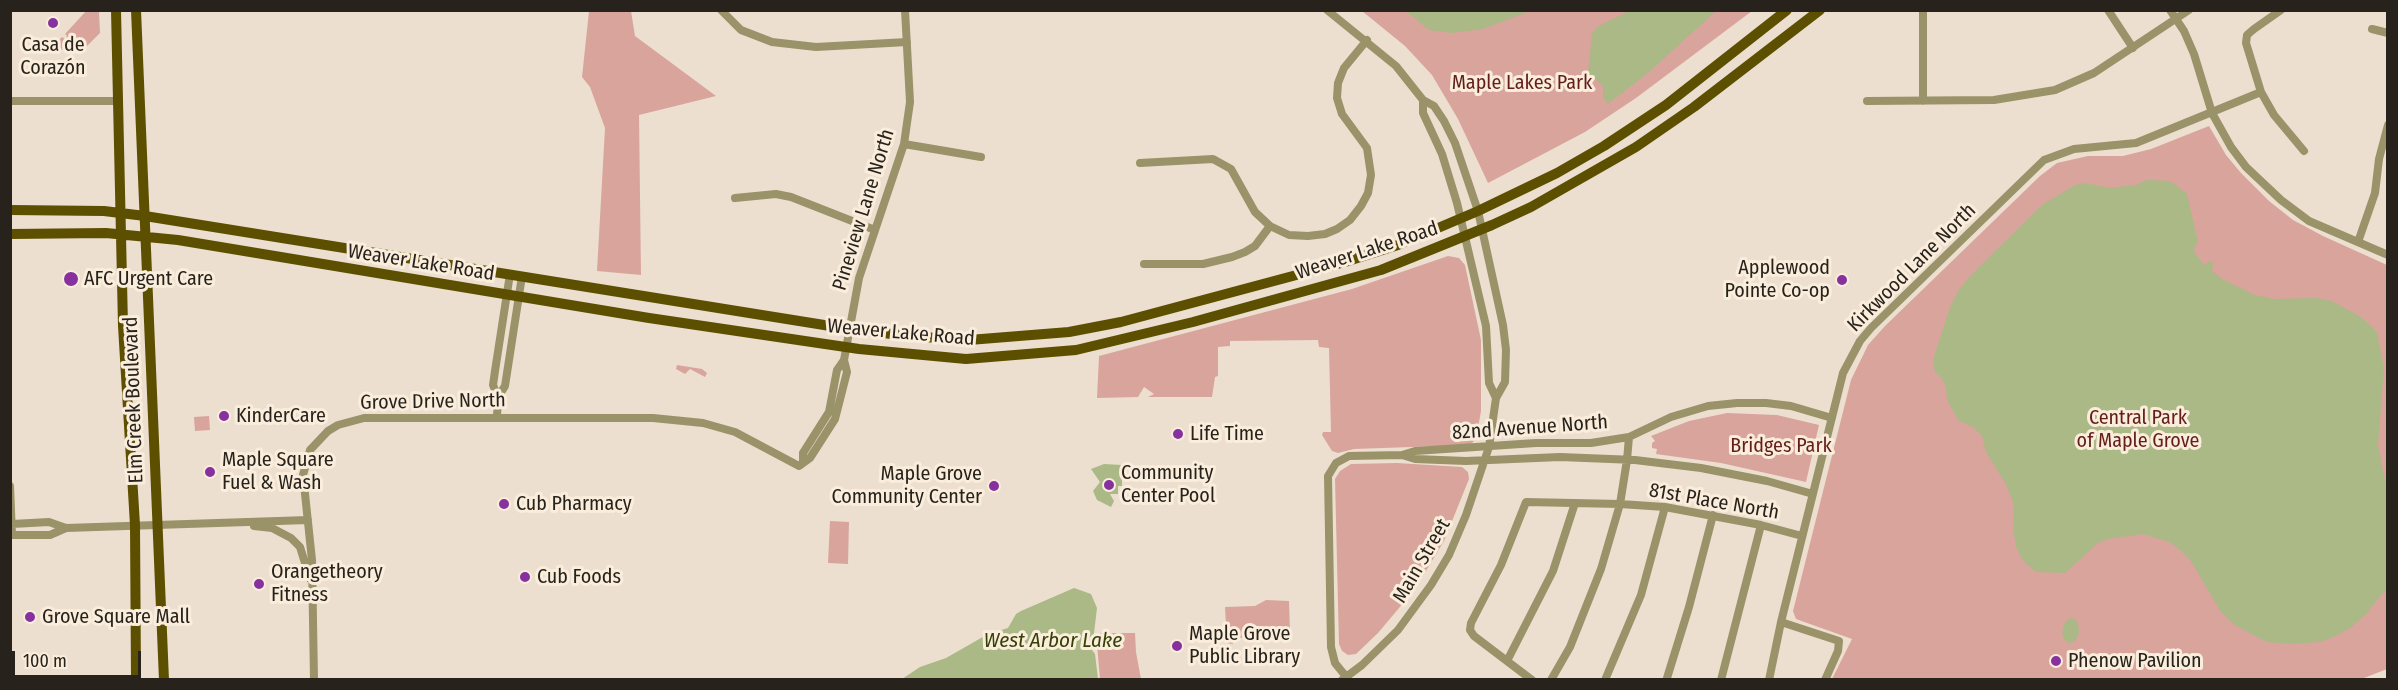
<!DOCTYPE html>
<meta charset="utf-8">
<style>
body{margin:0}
#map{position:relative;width:2398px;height:690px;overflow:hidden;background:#ecdfcf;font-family:"Fira Sans Condensed",sans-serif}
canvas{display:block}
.frame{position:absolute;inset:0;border:12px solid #27231c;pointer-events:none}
.scale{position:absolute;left:12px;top:651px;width:129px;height:27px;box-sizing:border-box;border:3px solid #27231c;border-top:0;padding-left:8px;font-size:18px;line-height:21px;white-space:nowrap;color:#27231c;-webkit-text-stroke:4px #faeddc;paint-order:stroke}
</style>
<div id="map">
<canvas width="2398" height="690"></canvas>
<div class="frame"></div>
<div class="scale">100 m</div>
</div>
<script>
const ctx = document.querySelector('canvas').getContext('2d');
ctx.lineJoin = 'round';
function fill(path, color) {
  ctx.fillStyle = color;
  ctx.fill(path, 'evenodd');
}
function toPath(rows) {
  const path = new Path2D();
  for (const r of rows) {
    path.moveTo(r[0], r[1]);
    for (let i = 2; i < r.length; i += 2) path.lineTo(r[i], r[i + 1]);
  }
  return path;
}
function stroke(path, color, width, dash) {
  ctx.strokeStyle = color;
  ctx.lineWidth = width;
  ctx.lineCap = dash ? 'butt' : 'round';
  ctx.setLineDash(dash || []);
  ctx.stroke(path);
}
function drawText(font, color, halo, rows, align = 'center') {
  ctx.font = font + ' "Fira Sans Condensed",sans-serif';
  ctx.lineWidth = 6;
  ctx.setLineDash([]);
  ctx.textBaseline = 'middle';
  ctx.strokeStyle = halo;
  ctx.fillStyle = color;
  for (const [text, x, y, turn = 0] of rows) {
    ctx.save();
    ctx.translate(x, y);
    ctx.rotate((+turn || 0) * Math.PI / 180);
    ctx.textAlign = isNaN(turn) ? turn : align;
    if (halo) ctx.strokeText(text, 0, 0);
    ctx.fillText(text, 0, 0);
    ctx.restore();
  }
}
fill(toPath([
 [87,10,99,11,100,33,84,49,61,50,55,44,62,37,65,39,67,36,65,34],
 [589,11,631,11,635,36,716,96,639,115,641,275,597,271,605,128,590,87,582,77],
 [1362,11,1752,11,1636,98,1585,132,1488,183,1458,119,1432,75,1405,46],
 [2209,126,2226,155,2241,173,2269,201,2293,220,2323,236,2387,265,2387,669,2359,680,1832,679,1852,639,1796,619,1793,611,1851,380,1868,345,1885,326,2040,176,2057,163,2088,156,2123,156,2151,149],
 [1448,256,1459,258,1465,265,1481,340,1481,411,1476,439,1470,445,1354,449,1338,453,1332,451,1322,435,1323,432,1331,432,1329,348,1319,347,1318,340,1230,341,1230,346,1218,347,1218,376,1215,377,1212,397,1148,397,1154,394,1144,387,1138,397,1097,398,1099,356,1352,289],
 [677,365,702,369,707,373,705,377,690,369,685,374,676,369],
 [1727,413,1777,415,1819,425,1806,482,1721,463,1656,454,1657,449,1652,448,1652,443,1655,441,1651,436,1689,421],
 [209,416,210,430,195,431,194,417],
 [1397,463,1462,467,1468,472,1469,479,1444,541,1415,589,1378,633,1356,654,1348,655,1342,651,1339,644,1335,479,1340,471,1351,464],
 [830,521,849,522,848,564,828,563],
 [1266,600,1289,601,1290,634,1286,637,1233,638,1233,644,1227,643,1225,607,1255,606],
 [1096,633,1135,633,1136,652,1141,679,1100,679]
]), '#d9a49c');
fill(toPath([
 [1406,11,1530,11,1483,29,1451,33,1429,30],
 [1629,11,1716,11,1649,72,1608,104,1603,97,1603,86,1588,73,1592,34,1597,27],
 [2147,180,2170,181,2187,194,2198,242,2194,248,2195,253,2204,265,2210,261,2213,263,2212,271,2222,279,2255,295,2274,299,2317,298,2332,301,2361,317,2377,332,2384,368,2378,445,2387,490,2387,588,2366,614,2350,628,2336,636,2320,642,2292,644,2267,642,2247,632,2234,624,2221,612,2191,561,2180,550,2169,542,2143,534,2108,539,2098,543,2065,573,2036,572,2024,562,2017,550,2014,535,2013,502,2006,484,1986,452,1982,436,1973,427,1959,421,1947,400,1946,387,1941,377,1935,373,1933,360,1950,307,1958,291,1969,277,2042,205,2075,185,2085,183,2109,188,2136,185],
 [1104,464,1122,465,1122,486,1118,486,1118,494,1110,494,1114,501,1111,507,1097,500,1093,491,1100,482,1091,469],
 [1074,588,1091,594,1097,608,1092,650,1095,654,1098,679,902,679,920,667,946,658,988,634,1008,628,1016,614,1021,611],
 [2074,618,2078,623,2079,631,2076,640,2070,643,2065,641,2062,634,2064,624,2068,619]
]), '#aab986');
stroke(toPath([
 [721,10,741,30,772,42,816,47,907,42],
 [1327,10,1396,66,1423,100,1434,106,1444,121,1455,143,1478,211,1503,325,1506,350,1505,382,1496,398,1489,447,1466,515,1449,555,1431,585,1398,630,1362,665,1342,680],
 [1923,10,1923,101],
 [2108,10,2133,48],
 [2170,10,2184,31,2194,54,2212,113,2231,147,2246,167,2281,200,2309,221,2388,255],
 [2281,10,2254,29,2247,35,2246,43,2261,92,2274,115,2304,151],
 [2372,29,2388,33],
 [1423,100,1423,113,1442,154,1457,203,1486,326,1489,383,1496,398],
 [10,101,118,101],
 [1867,101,1994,100,2055,90,2094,73,2189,10],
 [904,144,981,157],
 [1140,163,1213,159,1231,169,1255,212,1270,226,1289,235,1308,236,1325,234,1337,229,1350,220,1361,206,1368,193,1371,175,1367,148,1342,114,1337,98,1338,83,1344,68,1367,40],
 [735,198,776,194,791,197,875,230],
 [2358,242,2375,193,2379,159,2388,125],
 [1144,264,1203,264,1232,257,1245,252,1255,246,1270,226],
 [498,397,505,386,522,276],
 [497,417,498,397,493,385,495,371,510,274],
 [803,462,803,453,829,412,837,370,844,360,859,278,904,144,910,102,905,10],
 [10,486,12,535,50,535,66,528],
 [1813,494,1767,481,1701,468,1635,460,1560,457,1466,461,1415,459,1402,455,1415,451,1536,443,1591,443,1629,437,1671,417,1708,406,1737,403,1766,403,1791,406,1832,418],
 [12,524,49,522,66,528,308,520],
 [254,526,272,528,291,538,300,547,310,579],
 [1781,622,1839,641,1838,651,1825,680],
 [1507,661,1553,571,1575,503],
 [1667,678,1689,607,1713,515],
 [1348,679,1335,663,1331,647,1328,476,1336,463,1349,456,1402,455],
 [314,680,312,560,303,475,310,450,328,431,338,425,364,418,653,418,703,423,735,432,799,466,810,458,835,419,847,372,844,360],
 [1532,680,1474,636,1470,630,1471,623,1501,565,1526,502,1620,504,1665,507,1761,525,1802,536],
 [1551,680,1570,647,1601,569,1620,504,1627,460,1629,437],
 [1605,680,1641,595,1665,507],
 [1721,680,1761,525],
 [1769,680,1781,622,1843,373,1860,341,1871,328,2044,160,2074,149,2136,143,2261,92]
]), '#9a9268', 8);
stroke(toPath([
 [116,10,123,326,135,525,136,680],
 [136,10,164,680],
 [10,210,104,211,145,216,849,329,909,336,969,340,1069,332,1121,322,1345,262,1398,245,1478,211,1557,173,1604,146,1666,105,1787,10],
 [10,234,106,233,178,240,649,318,859,349,966,359,1076,350,1193,322,1381,270,1492,225,1531,207,1636,147,1694,107,1820,10]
]), '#5d4f00', 10);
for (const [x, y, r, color] of [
 [53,23,6,"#86319e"],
 [71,279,8,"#86319e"],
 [1842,280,6,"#86319e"],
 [224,416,6,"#86319e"],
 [1178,434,6,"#86319e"],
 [210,472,6,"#86319e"],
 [1109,485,6,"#86319e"],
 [994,486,6,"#86319e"],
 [504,504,6,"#86319e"],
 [525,577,6,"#86319e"],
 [259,584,6,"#86319e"],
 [30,617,6,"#86319e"],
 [1177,646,6,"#86319e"],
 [2056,661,6,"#86319e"]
]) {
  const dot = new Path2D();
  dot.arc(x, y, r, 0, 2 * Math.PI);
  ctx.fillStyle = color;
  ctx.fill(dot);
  stroke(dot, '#faeddc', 2);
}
drawText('20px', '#27231c', '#faeddc', [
 ["Casa de",53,45,"center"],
 ["Corazón",53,68,"center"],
 ["Applewood",1830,268,"right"],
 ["Pointe Co-op",1830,291,"right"],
 ["AFC Urgent Care",84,279],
 ["KinderCare",236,416],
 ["Life Time",1190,434],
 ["Maple Square",222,460],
 ["Fuel & Wash",222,483],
 ["Community",1121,473],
 ["Center Pool",1121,496],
 ["Maple Grove",982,474,"right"],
 ["Community Center",982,497,"right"],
 ["Cub Pharmacy",516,504],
 ["Orangetheory",271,572],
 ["Fitness",271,595],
 ["Cub Foods",537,577],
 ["Grove Square Mall",42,617],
 ["Maple Grove",1189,634],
 ["Public Library",1189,657],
 ["Phenow Pavilion",2068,661]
], 'left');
drawText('20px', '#631e19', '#faeddc', [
 ["Maple Lakes Park",1522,83],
 ["Central Park",2138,418],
 ["of Maple Grove",2138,441],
 ["Bridges Park",1781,446]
]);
drawText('20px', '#27231c', '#faeddc', [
 ["Pineview Lane North",864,210,-73],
 ["Weaver Lake Road",1367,251,-18],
 ["Weaver Lake Road",421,263,9],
 ["Kirkwood Lane North",1912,268,-45],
 ["Weaver Lake Road",901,333,5],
 ["Elm Creek Boulevard",134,400,-92],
 ["Grove Drive North",433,402,-1],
 ["82nd Avenue North",1530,428,-4],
 ["81st Place North",1714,502,10],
 ["Main Street",1422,561,-60]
]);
drawText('italic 21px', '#354105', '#faeddc', [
 ["West Arbor Lake",1053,641]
]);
</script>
